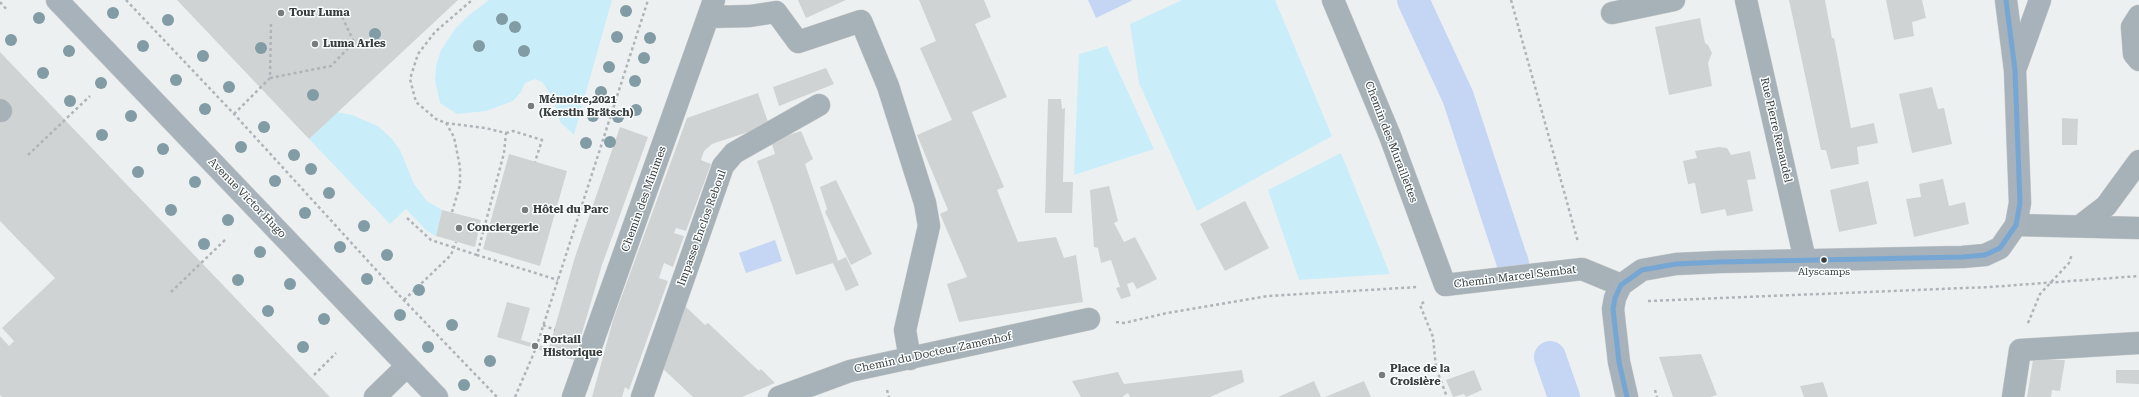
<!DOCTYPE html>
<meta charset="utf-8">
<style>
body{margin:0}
canvas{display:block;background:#edf0f1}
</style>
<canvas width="2139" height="397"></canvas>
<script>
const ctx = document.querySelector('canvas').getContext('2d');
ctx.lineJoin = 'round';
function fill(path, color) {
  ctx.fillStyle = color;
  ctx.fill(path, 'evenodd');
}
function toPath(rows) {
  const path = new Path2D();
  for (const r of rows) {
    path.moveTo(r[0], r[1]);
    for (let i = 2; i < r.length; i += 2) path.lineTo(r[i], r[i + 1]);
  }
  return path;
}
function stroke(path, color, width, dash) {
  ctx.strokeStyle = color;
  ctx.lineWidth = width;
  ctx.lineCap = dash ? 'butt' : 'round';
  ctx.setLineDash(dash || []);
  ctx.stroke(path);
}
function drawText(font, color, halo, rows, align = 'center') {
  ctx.font = font + ' "Roboto Serif",serif';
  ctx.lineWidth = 3;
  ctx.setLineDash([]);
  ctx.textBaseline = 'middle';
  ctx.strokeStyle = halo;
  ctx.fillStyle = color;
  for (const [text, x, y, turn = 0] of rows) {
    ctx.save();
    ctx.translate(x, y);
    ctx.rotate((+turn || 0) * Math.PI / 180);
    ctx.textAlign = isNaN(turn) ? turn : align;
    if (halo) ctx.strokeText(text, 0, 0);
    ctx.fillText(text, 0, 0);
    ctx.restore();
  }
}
fill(toPath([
 [489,0,612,0,574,135,560,122,553,98,542,82,535,79,525,83,521,92,513,101,486,111,457,114,440,103,435,80,436,66,441,50,455,29,469,15],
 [1182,0,1275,0,1332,136,1197,211,1139,83,1130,24],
 [1107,46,1154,149,1074,175,1079,54],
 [337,112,352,115,378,126,392,139,400,150,414,184,427,201,442,210,436,236,427,231,406,209,390,224,309,139],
 [1341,153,1390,274,1299,280,1268,190]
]), '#caeef9');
fill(toPath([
 [1088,0,1133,0,1096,18],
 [775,240,782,261,746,273,739,253]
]), '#c5d5f4');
stroke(toPath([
 [1413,0,1458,97,1513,264,1512,260],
 [1550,357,1564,397]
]), '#c5d5f4', 32);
fill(toPath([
 [177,0,458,0,309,139],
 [798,0,846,0,806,18],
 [919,0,984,0,991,17,975,24,1007,97,972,112,1004,187,997,190,1018,242,1056,237,1064,258,1076,255,1083,302,959,322,947,284,967,277,940,214,948,210,917,135,952,120,920,48,936,41],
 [1789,0,1825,0,1832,38,1834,38,1851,128,1874,123,1878,143,1857,147,1859,164,1831,169,1826,150,1821,150],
 [1886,0,1922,0,1926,18,1912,22,1914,36,1894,40],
 [1700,18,1705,43,1708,45,1712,53,1708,63,1712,86,1669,95,1655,27],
 [0,52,330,397,2,397,0,395,0,336,9,346,14,341,2,328,55,278,0,221],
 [826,68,834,84,779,106,773,87],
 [1932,87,1938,109,1944,108,1952,144,1912,153,1899,94],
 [758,93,769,125,712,144,704,151,701,160,711,164,686,231,676,228,674,233,684,236,673,267,664,263,659,278,668,281,629,390,625,387,622,397,592,397,613,320,687,118],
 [1048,99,1061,99,1062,109,1065,108,1063,182,1073,182,1072,213,1045,213],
 [2062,118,2078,119,2077,145,2062,145],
 [620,127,648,137,602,265,574,360,497,337,507,302,530,308,521,340,549,348,575,257],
 [801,131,813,159,805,164,838,261,846,257,859,285,846,291,833,263,796,275,757,161,775,154,771,141],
 [1719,147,1727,148,1731,155,1750,151,1756,179,1747,180,1753,211,1727,216,1725,209,1701,214,1695,183,1688,184,1683,161,1697,158,1695,151],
 [509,154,567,171,540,266,483,249],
 [1943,179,1949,206,1965,202,1969,224,1914,237,1906,199,1921,197,1919,184],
 [836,180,872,254,851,265,825,212,827,209,820,187],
 [1868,181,1877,224,1839,232,1830,190],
 [1109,186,1118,221,1114,223,1124,242,1135,237,1157,279,1137,289,1133,282,1127,284,1131,296,1121,299,1116,288,1120,287,1111,260,1101,263,1098,248,1094,247,1090,190],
 [1245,201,1269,248,1225,271,1200,224],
 [442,210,481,220,475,247,436,236],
 [685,306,705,325,708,323,759,371,761,369,775,383,742,397,693,397,660,366],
 [1701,354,1717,395,1710,397,1673,397,1659,357],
 [2033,360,2065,360,2060,391,2052,390,2051,397,2027,397],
 [1242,370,1244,382,1210,397,1130,397,1128,393,1122,397,1081,397,1072,381,1118,372,1124,384],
 [1474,370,1482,390,1466,397,1464,394,1453,397,1446,380],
 [2116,370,2139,370,2139,384,2116,383],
 [1314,381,1321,397,1278,397],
 [1364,381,1371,397,1325,397],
 [1823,382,1828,397,1804,397,1800,386]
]), '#d0d3d3');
const minor = toPath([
 [1333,0,1390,136,1445,285,1582,269,1621,285],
 [1746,0,1805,260],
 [1612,13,1674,0],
 [2139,16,2132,27,2134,54,2139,60],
 [708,17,750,16,776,12,798,42,861,21,888,86,925,203,929,226,905,330,910,359],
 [0,110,1,111],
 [2016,225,2139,228],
 [2080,226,2106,206,2139,161],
 [375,397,407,366],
 [573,397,714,0],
 [642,397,723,166,734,153,819,105],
 [779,397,850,371,1089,319],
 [2013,397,2020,350,2139,343]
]);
const major = toPath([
 [57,0,437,397],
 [2016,67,2040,0],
 [1627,397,1619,362,1613,309,1615,298,1621,285,1642,270,1676,264,1719,262,1962,257,1985,255,2000,248,2016,225,2020,203,2015,70,2006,0]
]);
stroke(minor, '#cacccc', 23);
stroke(major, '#cacccc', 23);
stroke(toPath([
 [126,0,234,114,398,294,497,397],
 [1511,0,1578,242],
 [0,2,8,11],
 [270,78,331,66,354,42,338,8],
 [234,114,270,78,271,23],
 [446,123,485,128,506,133,504,153,477,255,558,280],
 [506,133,513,131,542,140,535,162],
 [28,155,90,96],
 [452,212,460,185,460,167,454,137,446,123,436,119,416,102,410,79,418,54,435,32,472,0],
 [407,218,431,240,477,255],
 [171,292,226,239],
 [404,300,451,255,456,242],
 [1648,301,1990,287,2139,276],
 [1424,302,1420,305,1433,337,1436,368,1447,397],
 [1116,322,1124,323,1167,313,1268,296,1418,287],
 [2028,323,2040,294,2069,263,2072,254],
 [543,325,555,330],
 [314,375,336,353],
 [887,390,889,397],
 [1655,390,1657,397],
 [515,397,536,348,648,0]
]), '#aeb4b9', 2.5, [3, 3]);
stroke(minor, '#a7b1b8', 22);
stroke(major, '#a7b2ba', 22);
stroke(toPath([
 [1627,397,1619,362,1613,309,1615,298,1621,285,1642,270,1676,264,1719,262,1962,257,1985,255,2000,248,2016,225,2020,203,2015,70,2006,0]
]), '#76a6d4', 5);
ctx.fillStyle = '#819ca4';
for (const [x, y] of [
 [626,11],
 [113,13],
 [39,18],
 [502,19],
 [168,20],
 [515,27],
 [375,34],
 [617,37],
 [650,38],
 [11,40],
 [143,46],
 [479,46],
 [261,48],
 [69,51],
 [524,51],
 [203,56],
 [644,58],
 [609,67],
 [43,73],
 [176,80],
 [635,81],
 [101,83],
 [229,87],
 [601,92],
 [313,95],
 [70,101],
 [205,109],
 [636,110],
 [131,116],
 [593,116],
 [618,117],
 [264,127],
 [102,135],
 [610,142],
 [586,143],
 [241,147],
 [163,149],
 [294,155],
 [311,169],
 [138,172],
 [275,181],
 [195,182],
 [329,193],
 [171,210],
 [305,213],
 [228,220],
 [364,226],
 [204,244],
 [340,247],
 [260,252],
 [387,255],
 [367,279],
 [238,280],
 [290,284],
 [419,290],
 [268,311],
 [400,315],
 [324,319],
 [452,325],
 [303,347],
 [428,347],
 [490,361],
 [464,385]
]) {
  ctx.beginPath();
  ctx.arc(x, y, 6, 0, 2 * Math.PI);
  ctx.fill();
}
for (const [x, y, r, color] of [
 [281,13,4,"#797c7c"],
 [315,44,4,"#797c7c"],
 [531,106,4,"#797c7c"],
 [525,210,4,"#797c7c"],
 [459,228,4,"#797c7c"],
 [1824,260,3.5,"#3a3d3d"],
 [535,346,4,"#797c7c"],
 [1382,375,4,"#797c7c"]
]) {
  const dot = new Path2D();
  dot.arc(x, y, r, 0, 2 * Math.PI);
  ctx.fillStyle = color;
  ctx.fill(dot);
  stroke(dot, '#fafeff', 1.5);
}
drawText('10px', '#3a3d3d', '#fafeff', [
 ["Alyscamps",1824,272]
]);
drawText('bold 11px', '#3a3d3d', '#fafeff', [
 ["Tour Luma",289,13],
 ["Luma Arles",323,44],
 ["Mémoire,2021",539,100],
 ["(Kerstin Brätsch)",539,113],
 ["Hôtel du Parc",533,210],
 ["Conciergerie",467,228],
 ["Portail",543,340],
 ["Historique",543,353],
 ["Place de la",1390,369],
 ["Croisière",1390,382]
], 'left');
drawText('11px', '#3a3d3d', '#fafeff', [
 ["Rue Pierre Renaudel",1776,130,77],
 ["Chemin des Muraillettes",1391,142,69],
 ["Avenue Victor Hugo",247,198,46],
 ["Chemin des Minimes",644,199,-70],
 ["Impasse Enclos Reboul",702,228,-70],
 ["Chemin Marcel Sembat",1515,277,-7],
 ["Chemin du Docteur Zamenhof",933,353,-12]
]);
</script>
